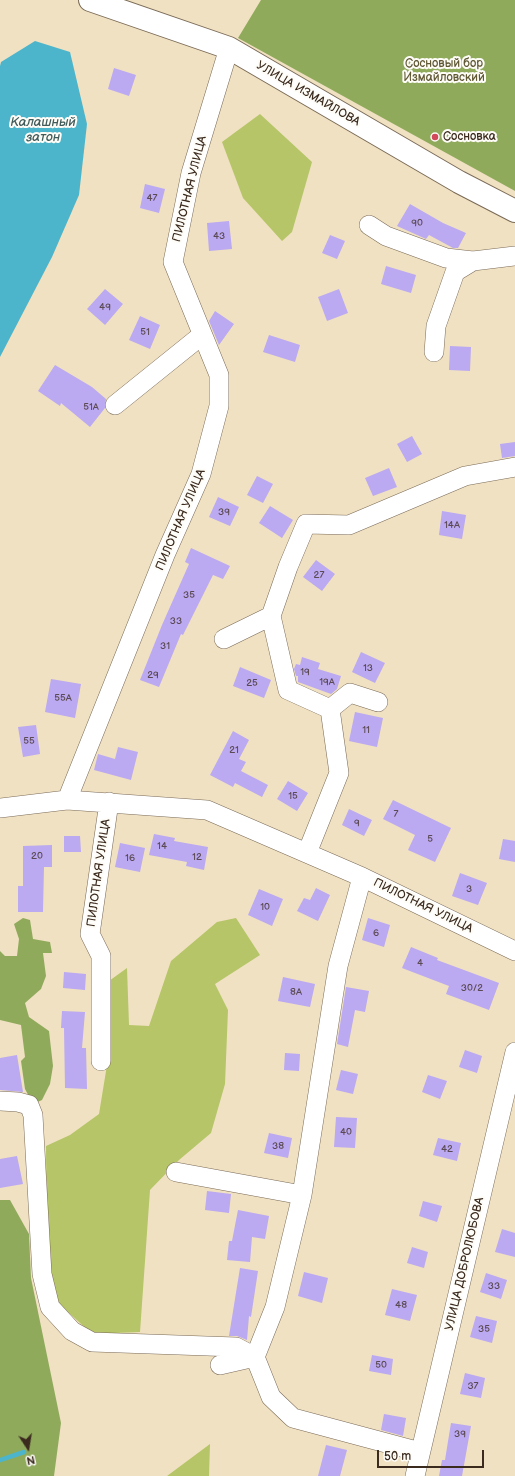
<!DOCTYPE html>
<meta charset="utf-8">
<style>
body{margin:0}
#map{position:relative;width:515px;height:1476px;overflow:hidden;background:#f0e1c2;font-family:"Balsamiq Sans",sans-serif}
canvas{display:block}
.north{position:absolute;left:8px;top:1428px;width:40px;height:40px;-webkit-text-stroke:3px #fdfcf7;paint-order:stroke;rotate:168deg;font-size:11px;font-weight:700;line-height:16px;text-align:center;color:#3b2a1e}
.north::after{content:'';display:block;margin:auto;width:14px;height:18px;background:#3b2a1e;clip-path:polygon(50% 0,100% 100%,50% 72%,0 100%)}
.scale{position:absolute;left:377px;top:1450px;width:107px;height:18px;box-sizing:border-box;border:2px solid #3b2a1e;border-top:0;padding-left:5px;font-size:12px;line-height:14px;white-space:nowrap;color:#3b2a1e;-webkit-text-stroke:3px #fdfcf7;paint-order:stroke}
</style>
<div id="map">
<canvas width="515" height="1476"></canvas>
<div class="north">N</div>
<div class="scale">50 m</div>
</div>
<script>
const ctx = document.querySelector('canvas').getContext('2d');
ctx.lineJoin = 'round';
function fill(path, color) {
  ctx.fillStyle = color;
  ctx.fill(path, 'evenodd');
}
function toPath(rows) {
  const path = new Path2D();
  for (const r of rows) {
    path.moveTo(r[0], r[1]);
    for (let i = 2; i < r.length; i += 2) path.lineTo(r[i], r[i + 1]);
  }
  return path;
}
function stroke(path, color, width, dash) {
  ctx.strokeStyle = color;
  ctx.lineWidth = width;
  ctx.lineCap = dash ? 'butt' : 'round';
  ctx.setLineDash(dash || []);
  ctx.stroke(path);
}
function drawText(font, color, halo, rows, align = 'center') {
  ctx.font = font + ' "Balsamiq Sans",sans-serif';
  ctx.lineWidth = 4;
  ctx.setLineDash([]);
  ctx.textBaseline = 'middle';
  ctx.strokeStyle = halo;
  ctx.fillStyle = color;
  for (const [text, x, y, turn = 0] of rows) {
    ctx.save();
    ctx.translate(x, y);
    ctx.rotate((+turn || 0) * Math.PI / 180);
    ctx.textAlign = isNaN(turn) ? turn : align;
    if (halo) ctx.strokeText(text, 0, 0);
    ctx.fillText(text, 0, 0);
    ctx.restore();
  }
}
fill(toPath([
 [260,114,312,162,292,232,282,241,243,198,222,142],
 [236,918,260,955,215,984,228,1010,225,1084,211,1133,179,1160,150,1190,140,1332,92,1334,56,1301,47,1260,46,1146,70,1135,99,1114,107,1065,109,981,127,968,129,1025,149,1026,171,961,217,922],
 [210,1444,209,1476,167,1476]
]), '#b5c567');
fill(toPath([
 [261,0,515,0,515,191,238,38],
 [23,918,30,920,33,939,50,942,52,953,43,953,46,976,41,989,25,1003,29,1017,49,1031,53,1066,50,1084,42,1100,33,1104,25,1089,21,1061,25,1057,21,1025,0,1020,0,951,5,956,17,956,19,939,14,924],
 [0,1200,10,1200,29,1234,31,1278,61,1423,54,1476,0,1476]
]), '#90aa5c');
fill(toPath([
 [35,41,70,52,87,124,79,195,52,257,0,357,0,66,1,62]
]), '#4cb5cb');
stroke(toPath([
 [0,1460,24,1452]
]), '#4cb5cb', 4.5);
fill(toPath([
 [114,68,136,75,129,96,108,89],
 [145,184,165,189,159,213,140,208],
 [410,204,443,223,466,233,458,248,453,248,429,235,426,239,397,226],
 [229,221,232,249,209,251,207,223],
 [330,235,345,241,337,259,322,253],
 [386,266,416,275,411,293,381,284],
 [105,289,123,304,105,325,87,309],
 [339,289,348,313,327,321,318,297],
 [215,311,234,324,219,345,209,321],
 [140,316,160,325,150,349,129,340],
 [269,335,300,345,295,362,263,352],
 [450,346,471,347,470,371,449,370],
 [55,365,92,387,106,399,105,408,90,427,61,403,60,406,38,391],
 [412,436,422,454,407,462,397,444],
 [515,442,515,456,502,458,500,444],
 [389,468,397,487,373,496,365,478],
 [257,476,273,484,263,503,247,495],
 [218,497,239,507,230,526,209,517],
 [270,506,293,520,282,538,259,523],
 [442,511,466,515,462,539,439,535],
 [191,548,230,566,223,579,213,575,183,635,181,634,159,687,140,680,162,625,189,564,185,562],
 [316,560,335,574,322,591,303,577],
 [361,652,385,663,375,683,352,672],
 [302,657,320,663,318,669,341,676,337,689,331,694,298,682,298,676,296,676,294,669,296,664,300,665],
 [240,667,271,680,264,698,233,686],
 [51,679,81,684,75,718,45,712],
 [355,712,383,718,377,747,349,741],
 [36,725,40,754,23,757,18,727],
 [233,731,249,740,239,759,246,762,241,771,268,785,262,797,235,783,233,787,210,775],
 [118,747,138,752,131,780,94,770,98,754,115,759],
 [288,781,308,793,297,811,277,799],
 [393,800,451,828,435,862,408,850,415,835,383,819],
 [349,809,372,820,364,836,342,825],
 [154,834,175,838,174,841,208,847,204,870,186,866,187,862,149,855],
 [64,836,80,836,81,852,64,852],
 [503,839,515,841,515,862,499,859],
 [120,843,145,848,140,872,115,867],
 [52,845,52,867,44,867,43,912,18,912,18,886,23,886,23,846],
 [460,873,487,883,478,905,452,896],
 [316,888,330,895,318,921,297,911,304,898,310,900],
 [259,889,283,899,272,926,248,915],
 [368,918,390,925,384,947,362,940],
 [411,947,438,958,437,960,499,983,489,1010,446,994,449,986,402,968],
 [64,972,86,974,85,990,63,988],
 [283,977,315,984,310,1007,278,1001],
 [346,987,369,991,365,1012,355,1010,348,1047,337,1044],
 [62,1011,85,1012,82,1048,86,1048,87,1089,65,1088,64,1028,61,1028],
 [465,1050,482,1056,477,1073,459,1067],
 [285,1053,300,1054,299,1071,284,1070],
 [17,1055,23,1092,0,1090,0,1058],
 [341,1070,358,1074,353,1094,336,1090],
 [428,1075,447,1081,440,1099,422,1092],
 [336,1117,357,1118,355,1148,334,1147],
 [269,1133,292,1138,288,1158,264,1153],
 [438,1138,461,1143,457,1161,433,1155],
 [17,1156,23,1184,0,1188,0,1159],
 [207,1191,231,1194,229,1213,205,1210],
 [423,1201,442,1206,437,1222,419,1216],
 [238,1210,269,1216,265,1239,252,1237,250,1262,227,1260,229,1241,232,1241],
 [502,1229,515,1233,515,1257,495,1252],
 [412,1247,428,1252,424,1268,407,1263],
 [240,1268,258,1271,251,1317,249,1316,247,1340,237,1336,229,1336],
 [304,1272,328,1278,322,1303,298,1296],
 [486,1273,507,1280,501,1299,480,1292],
 [392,1289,417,1295,410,1321,385,1315],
 [476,1316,497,1321,492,1343,470,1337],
 [372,1355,393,1359,391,1375,369,1371],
 [465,1373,485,1378,481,1398,460,1394],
 [384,1414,406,1418,403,1436,381,1430],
 [451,1423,471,1426,462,1476,439,1476,442,1460,445,1460],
 [326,1445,347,1450,340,1476,318,1476]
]), '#bba9f1');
const minor = toPath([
 [369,225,386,236,446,258,473,261],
 [434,352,436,326,455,272,473,261,515,256],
 [115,405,202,335],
 [224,639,271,616],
 [330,709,350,693,378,702],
 [67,800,165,555,201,474,219,406,219,375,173,262,191,173,229,48],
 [0,808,67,800,207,810,362,877,515,951],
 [307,853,339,773,330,709,288,690,271,616,288,567,306,524,349,525,465,476,515,467],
 [101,1061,101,956,90,934,109,802],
 [0,1101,18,1102,29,1105,33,1115,42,1274,50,1307,72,1331,92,1342,236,1347,255,1357,271,1397,293,1418,420,1452],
 [176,1172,302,1195],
 [220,1365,255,1357,275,1307,302,1195,338,966,362,877],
 [415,1476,515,1052]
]);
const major = toPath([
 [90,0,229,48,459,182,515,211]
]);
stroke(minor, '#7a6a57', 20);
stroke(major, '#7a6a57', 24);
stroke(minor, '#fff', 19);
stroke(major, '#fff', 22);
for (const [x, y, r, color] of [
 [435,137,4,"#d1495b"]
]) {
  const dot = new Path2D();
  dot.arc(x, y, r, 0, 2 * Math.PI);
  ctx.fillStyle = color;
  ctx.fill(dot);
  stroke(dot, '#fdfcf7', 1.5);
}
drawText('10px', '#5b4a53', null, [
 ["47",152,198],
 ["90",417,223],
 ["43",219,236],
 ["49",105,307],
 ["51",145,332],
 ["51А",91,407],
 ["39",224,512],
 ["14А",452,525],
 ["27",319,575],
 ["35",189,595],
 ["33",176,621],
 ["31",165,646],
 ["13",368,668],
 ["19",305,672],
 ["29",153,675],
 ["19А",327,682],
 ["25",252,683],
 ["55А",63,698],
 ["11",366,730],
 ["55",29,741],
 ["21",234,750],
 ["15",293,796],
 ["7",396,814],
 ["9",357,823],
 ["5",430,839],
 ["14",162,846],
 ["20",37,856],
 ["12",197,857],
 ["16",130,858],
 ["3",469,889],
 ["10",265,907],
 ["6",376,933],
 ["4",420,963],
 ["30/2",472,988],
 ["8А",296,992],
 ["40",346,1132],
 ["38",278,1146],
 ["42",447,1149],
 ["33",494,1286],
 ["48",401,1305],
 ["35",484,1329],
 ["50",381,1365],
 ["37",473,1386],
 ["39",460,1434]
]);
drawText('12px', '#605834', '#fdfcf7', [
 ["Сосновый бор",444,64],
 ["Измайловский",444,78]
]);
drawText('12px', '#3b2a1e', '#fdfcf7', [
 ["УЛИЦА ИЗМАЙЛОВА",308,94,30],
 ["ПИЛОТНАЯ УЛИЦА",190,189,-76],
 ["ПИЛОТНАЯ УЛИЦА",181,520,-67],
 ["ПИЛОТНАЯ УЛИЦА",99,873,-82],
 ["ПИЛОТНАЯ УЛИЦА",423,906,26],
 ["УЛИЦА ДОБРОЛЮБОВА",465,1264,-77]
]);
drawText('12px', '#3b2a1e', '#fdfcf7', [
 ["Сосновка",443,137]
], 'left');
drawText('italic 13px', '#415b5b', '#fdfcf7', [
 ["Калашный",43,123],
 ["затон",43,138]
]);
</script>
